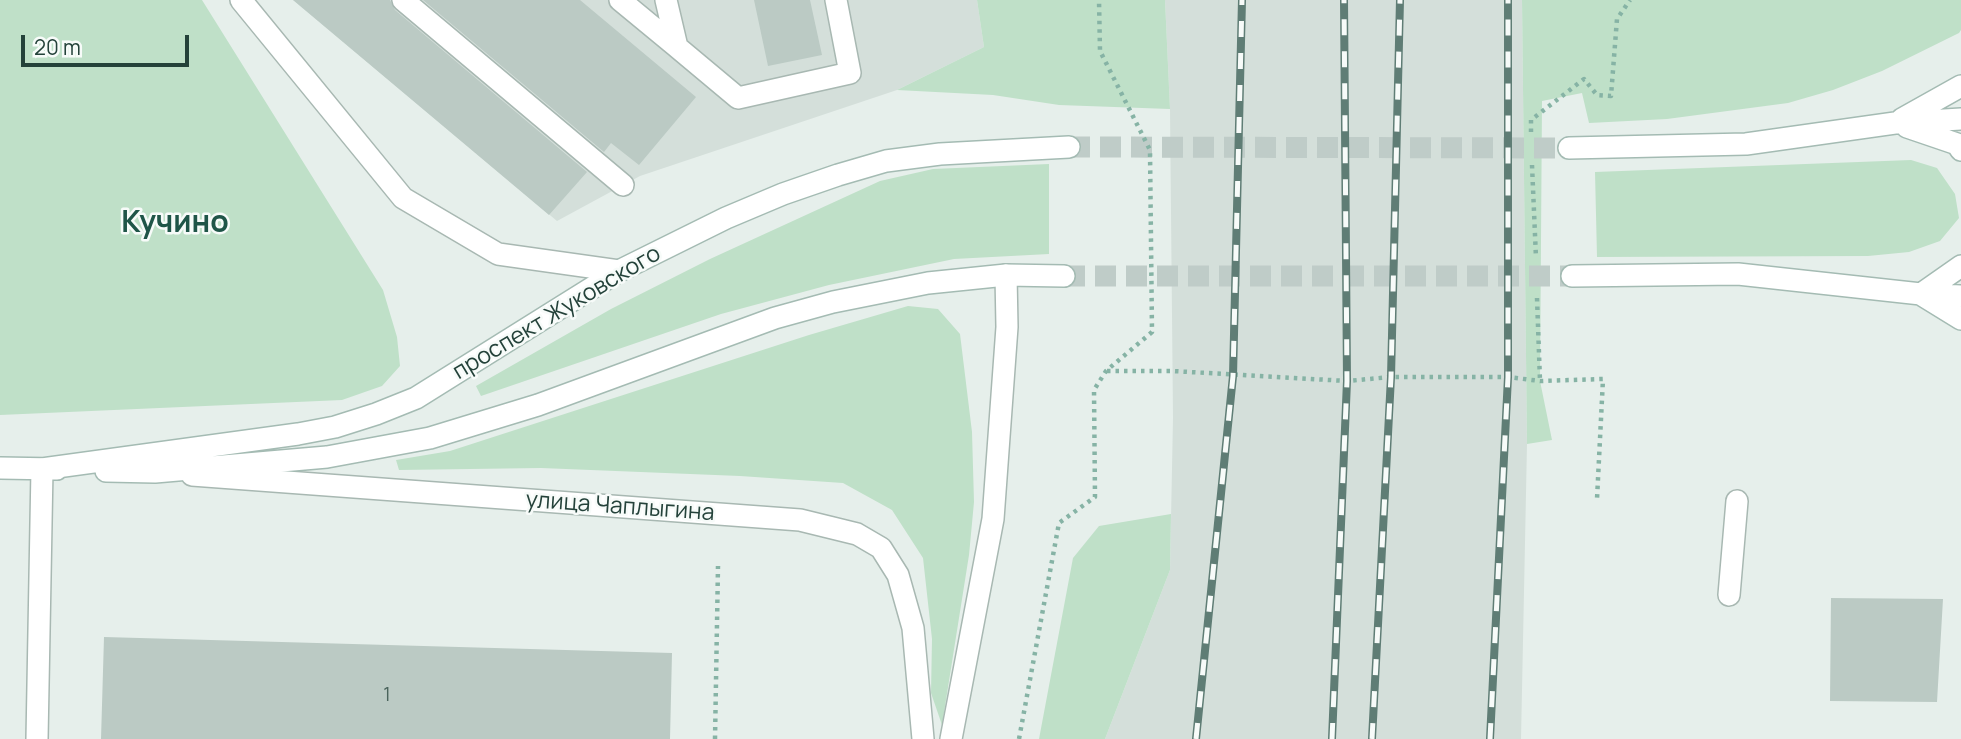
<!DOCTYPE html>
<meta charset="utf-8">
<style>
body{margin:0}
#map{position:relative;width:1961px;height:739px;overflow:hidden;background:#e6efeb;font-family:Manrope,sans-serif}
canvas{display:block}
.scale{position:absolute;left:21px;top:35px;width:168px;height:32px;box-sizing:border-box;border:4px solid #24423a;border-top:0;padding-left:9px;font-size:21px;line-height:24px;white-space:nowrap;color:#24423a;-webkit-text-stroke:5px #f7fbf9;paint-order:stroke}
</style>
<div id="map">
<canvas width="1961" height="739"></canvas>
<div class="scale">20 m</div>
</div>
<script>
const ctx = document.querySelector('canvas').getContext('2d');
ctx.lineJoin = 'round';
function fill(path, color) {
  ctx.fillStyle = color;
  ctx.fill(path, 'evenodd');
}
function toPath(rows) {
  const path = new Path2D();
  for (const r of rows) {
    path.moveTo(r[0], r[1]);
    for (let i = 2; i < r.length; i += 2) path.lineTo(r[i], r[i + 1]);
  }
  return path;
}
function stroke(path, color, width, dash) {
  ctx.strokeStyle = color;
  ctx.lineWidth = width;
  ctx.lineCap = dash ? 'butt' : 'round';
  ctx.setLineDash(dash || []);
  ctx.stroke(path);
}
function drawText(font, color, halo, rows, align = 'center') {
  ctx.font = font + ' Manrope,sans-serif';
  ctx.lineWidth = 5;
  ctx.setLineDash([]);
  ctx.textBaseline = 'middle';
  ctx.strokeStyle = halo;
  ctx.fillStyle = color;
  for (const [text, x, y, turn = 0] of rows) {
    ctx.save();
    ctx.translate(x, y);
    ctx.rotate((+turn || 0) * Math.PI / 180);
    ctx.textAlign = isNaN(turn) ? turn : align;
    if (halo) ctx.strokeText(text, 0, 0);
    ctx.fillText(text, 0, 0);
    ctx.restore();
  }
}
fill(toPath([
 [293,0,977,0,984,47,897,90,640,176,557,221],
 [1165,0,1522,0,1527,444,1521,739,1105,739,1170,570,1173,418,1170,109]
]), '#d4dfda');
fill(toPath([
 [0,0,202,0,383,290,397,337,400,366,382,386,342,400,0,415],
 [977,0,1165,0,1170,109,1059,105,993,95,897,90,984,47],
 [1522,0,1961,0,1961,30,1959,33,1882,71,1833,90,1788,103,1667,119,1589,123,1582,93,1542,101,1540,381,1552,440,1527,444],
 [1911,160,1937,168,1955,194,1959,218,1940,241,1909,252,1868,256,1597,257,1595,172],
 [1049,164,1049,254,954,259,829,285,721,314,481,396,476,386,611,309,710,259,880,181,933,169],
 [908,306,938,309,960,334,972,432,974,502,969,555,942,725,931,693,932,639,923,558,892,510,843,483,740,476,541,468,399,470,396,460,450,451,809,335],
 [1171,514,1170,570,1105,739,1039,739,1073,558,1099,526]
]), '#bfe0c8');
fill(toPath([
 [293,0,390,0,395,10,587,172,549,215],
 [423,0,580,0,696,97,639,165,611,143,604,152],
 [754,0,810,0,822,55,768,66],
 [1831,598,1943,599,1937,702,1830,701],
 [104,637,672,653,670,739,101,739]
]), '#bbcac4');
stroke(toPath([
 [1069,147,1569,148],
 [1064,276,1572,276]
]), '#bfccc8', 21, [21, 10]);
const service = toPath([
 [403,0,623,185],
 [620,0,677,47],
 [666,0,677,47,738,98,850,73,836,0],
 [1729,595,1737,501],
 [37,739,42,469]
]);
const tertiary = toPath([
 [241,0,403,198,498,254,619,271],
 [192,475,800,520,857,534,881,548,898,575,913,628,923,739],
 [951,739,993,519,1007,327,1006,275]
]);
const secondary = toPath([
 [1902,119,1961,86],
 [1907,127,1957,144,1961,150],
 [1569,148,1746,144,1895,123,1961,119],
 [1572,276,1738,274,1921,294,1961,296],
 [1921,294,1961,266],
 [1922,295,1961,319],
 [0,468,57,469],
 [42,469,298,434,335,427,376,414,416,398,619,271,726,218,783,194,838,175,886,161,940,154,1069,147],
 [106,471,155,472,327,457,430,438,538,405,775,318,833,302,928,283,1006,275,1064,276]
]);
stroke(service, '#a8b8b2', 24);
stroke(tertiary, '#a8b8b2', 24);
stroke(secondary, '#a4bbb3', 24);
stroke(toPath([
 [1531,132,1531,120,1584,79,1597,95,1611,96,1617,19,1630,0],
 [1532,165,1536,258],
 [1537,298,1540,381],
 [1107,371,1172,371,1347,381,1391,377,1508,377,1540,381,1603,379,1597,499],
 [715,739,718,566],
 [1019,739,1059,523,1095,497,1094,390,1106,371,1152,332,1150,150,1100,51,1099,0]
]), '#86b3a5', 4.5, [3.5, 5]);
stroke(service, '#fff', 21);
stroke(tertiary, '#fff', 21);
stroke(secondary, '#fff', 21);
const rail = toPath([
 [1196,739,1233,376,1242,0],
 [1332,739,1347,381,1344,0],
 [1372,739,1391,377,1400,0],
 [1490,739,1508,377,1508,0]
]);
stroke(rail, '#5f7d75', 8);
stroke(rail, '#f7fbf9', 5, [16]);
drawText('19px', '#4a645c', null, [
 ["1",387,696]
]);
drawText('23px', '#24423a', '#f7fbf9', [
 ["проспект Жуковского",557,313,-31],
 ["улица Чаплыгина",620,507,4]
]);
drawText('bold 30px', '#1f5548', '#f7fbf9', [
 ["Кучино",175,224]
]);
</script>
